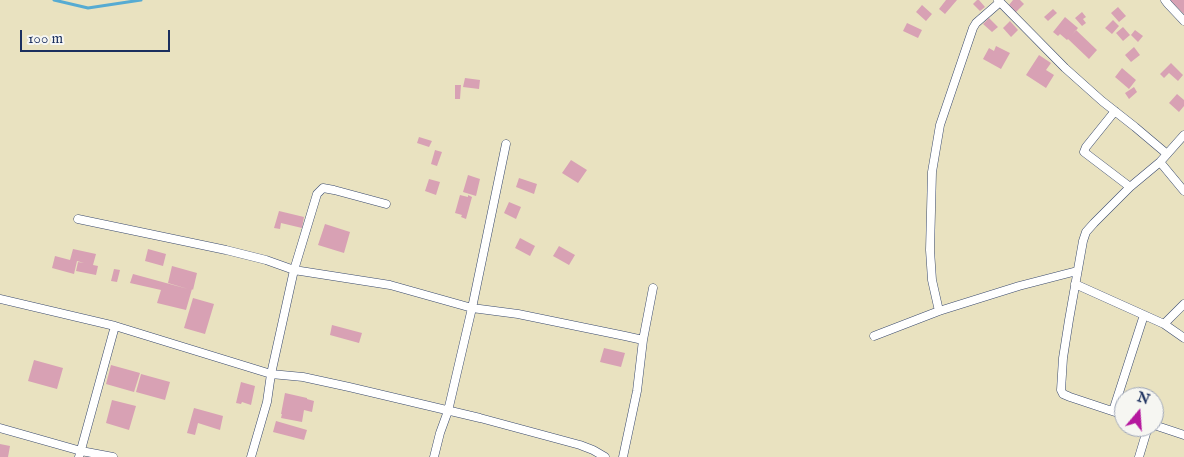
<!DOCTYPE html>
<style>
body{margin:0}
#map{position:relative;width:1184px;height:457px;overflow:hidden;background:#e9e2c0;font-family:"IM FELL English",serif}
canvas{display:block}
.north{position:absolute;left:1114px;top:387px;width:50px;height:50px;box-sizing:border-box;background:#f6f6f2;border:1px solid #9ea6b7;border-radius:50%;rotate:18deg;font-size:14px;font-weight:700;line-height:20px;text-align:center;color:#1b2f5e}
.north::after{content:'';display:block;margin:auto;width:18px;height:22px;background:#b5179e;clip-path:polygon(50% 0,100% 100%,50% 72%,0 100%)}
.scale{position:absolute;left:20px;top:30px;width:150px;height:22px;box-sizing:border-box;border:2px solid #1b2f5e;border-top:0;padding-left:6px;font-size:15px;line-height:18px;white-space:nowrap;color:#1b2f5e;-webkit-text-stroke:4px #f6f6f2;paint-order:stroke}
</style>
<div id="map">
<canvas width="1184" height="457"></canvas>
<div class="north">N</div>
<div class="scale">100 m</div>
</div>
<script>
const ctx = document.querySelector('canvas').getContext('2d');
ctx.lineJoin = 'round';
function toPath(rows) {
  const path = new Path2D();
  for (const r of rows) {
    path.moveTo(r[0], r[1]);
    for (let i = 2; i < r.length; i += 2) path.lineTo(r[i], r[i + 1]);
  }
  return path;
}
function stroke(path, color, width, dash) {
  ctx.strokeStyle = color;
  ctx.lineWidth = width;
  ctx.lineCap = dash ? 'butt' : 'round';
  ctx.setLineDash(dash || []);
  ctx.stroke(path);
}
function fill(path, color) {
  ctx.fillStyle = color;
  ctx.fill(path, 'evenodd');
}
stroke(toPath([
 [54,0,88,8,141,0]
]), '#56abd2', 3);
fill(toPath([
 [946,0,957,0,945,14,939,9],
 [977,0,979,0,985,7,980,11,973,4],
 [1013,0,1020,0,1024,4,1016,12,1009,5],
 [1170,0,1184,0,1184,14],
 [922,5,932,14,926,21,916,12],
 [1118,7,1126,16,1119,22,1111,13],
 [1053,9,1057,13,1048,21,1044,17],
 [1082,12,1086,17,1083,19,1086,23,1082,26,1075,18],
 [1065,17,1078,28,1072,35,1076,30,1097,50,1089,59,1068,39,1067,40,1060,34,1058,36,1053,32],
 [989,18,998,27,992,32,983,24],
 [1113,20,1119,26,1112,34,1105,28],
 [1010,21,1018,30,1011,37,1003,28],
 [907,23,922,30,918,38,903,31],
 [1123,27,1130,35,1123,41,1116,33],
 [1135,30,1143,36,1138,42,1131,35],
 [996,46,1010,53,1001,69,983,59,989,48,994,51],
 [1134,47,1140,55,1131,62,1125,55],
 [1039,55,1051,63,1046,70,1054,75,1046,88,1026,75],
 [1171,63,1183,75,1178,81,1169,73,1164,78,1160,74],
 [1122,68,1136,80,1129,89,1115,77],
 [465,78,480,80,479,89,463,87],
 [455,85,461,85,460,99,455,99],
 [1134,87,1137,92,1129,99,1125,93],
 [1177,94,1184,100,1184,106,1179,112,1169,103],
 [419,137,432,141,429,147,417,143],
 [435,150,442,152,437,166,431,164],
 [571,160,587,170,578,183,562,173],
 [468,175,480,179,476,196,463,192],
 [519,178,537,184,534,194,516,187],
 [429,179,440,182,436,195,425,191],
 [460,195,468,197,468,195,472,197,466,219,461,217,462,215,455,213],
 [509,202,521,207,516,219,504,213],
 [279,211,304,217,302,228,281,223,280,229,274,228],
 [325,224,350,232,344,253,318,245],
 [520,238,535,246,530,256,515,248],
 [559,246,575,255,569,265,553,256],
 [73,249,96,254,93,265,98,266,96,275,76,271,78,262,84,263,77,261,74,274,52,268,55,256,70,260],
 [148,249,166,254,163,266,145,261],
 [172,266,197,273,193,290,192,289,186,310,157,303,161,290,130,283,133,274,188,289,168,283],
 [114,269,120,270,117,282,111,281],
 [193,298,214,304,205,334,184,328],
 [332,325,362,333,359,343,330,335],
 [604,348,625,353,621,367,600,362],
 [34,360,63,368,57,389,28,381],
 [111,365,140,373,134,392,106,384],
 [141,374,170,382,165,400,136,392],
 [241,382,255,386,251,405,242,402,241,404,236,403],
 [285,393,307,398,307,399,314,401,312,412,304,410,302,422,281,418,282,414,281,414],
 [112,400,136,406,129,430,106,423],
 [194,408,223,416,220,430,198,423,195,435,187,433],
 [276,421,307,430,304,440,273,432],
 [0,444,10,446,8,457,0,457]
]), '#d8a1b4');
const minor = toPath([
 [998,0,1065,68,1102,101,1135,127,1167,154],
 [1165,0,1168,4,1184,21],
 [1115,111,1086,147,1084,152,1130,187],
 [1160,162,1184,191],
 [78,219,226,250,266,260,294,270,390,285,472,308,518,314,625,336,643,340],
 [1075,284,1164,324,1184,338],
 [0,299,115,326,271,374,303,377,349,387,480,418,580,445,593,450,605,457],
 [939,311,932,280,930,250,932,172,940,125,973,28,976,23,1000,2],
 [1164,324,1184,304],
 [874,336,939,311,1019,286,1077,271],
 [1113,411,1144,315],
 [1124,415,1070,397,1063,394,1061,390,1063,358,1069,320,1083,241,1086,232,1094,223,1130,187,1160,162,1184,135],
 [1154,425,1184,435],
 [0,428,81,451,113,457],
 [79,457,115,326],
 [251,457,267,402,271,374,294,270,317,194,323,188,334,190,386,204],
 [434,457,440,433,448,411,472,308,506,144],
 [623,457,637,391,643,340,653,288],
 [1139,457,1148,427]
]);
stroke(minor, '#3a4a6d', 9);
stroke(minor, '#fff', 8);
</script>
